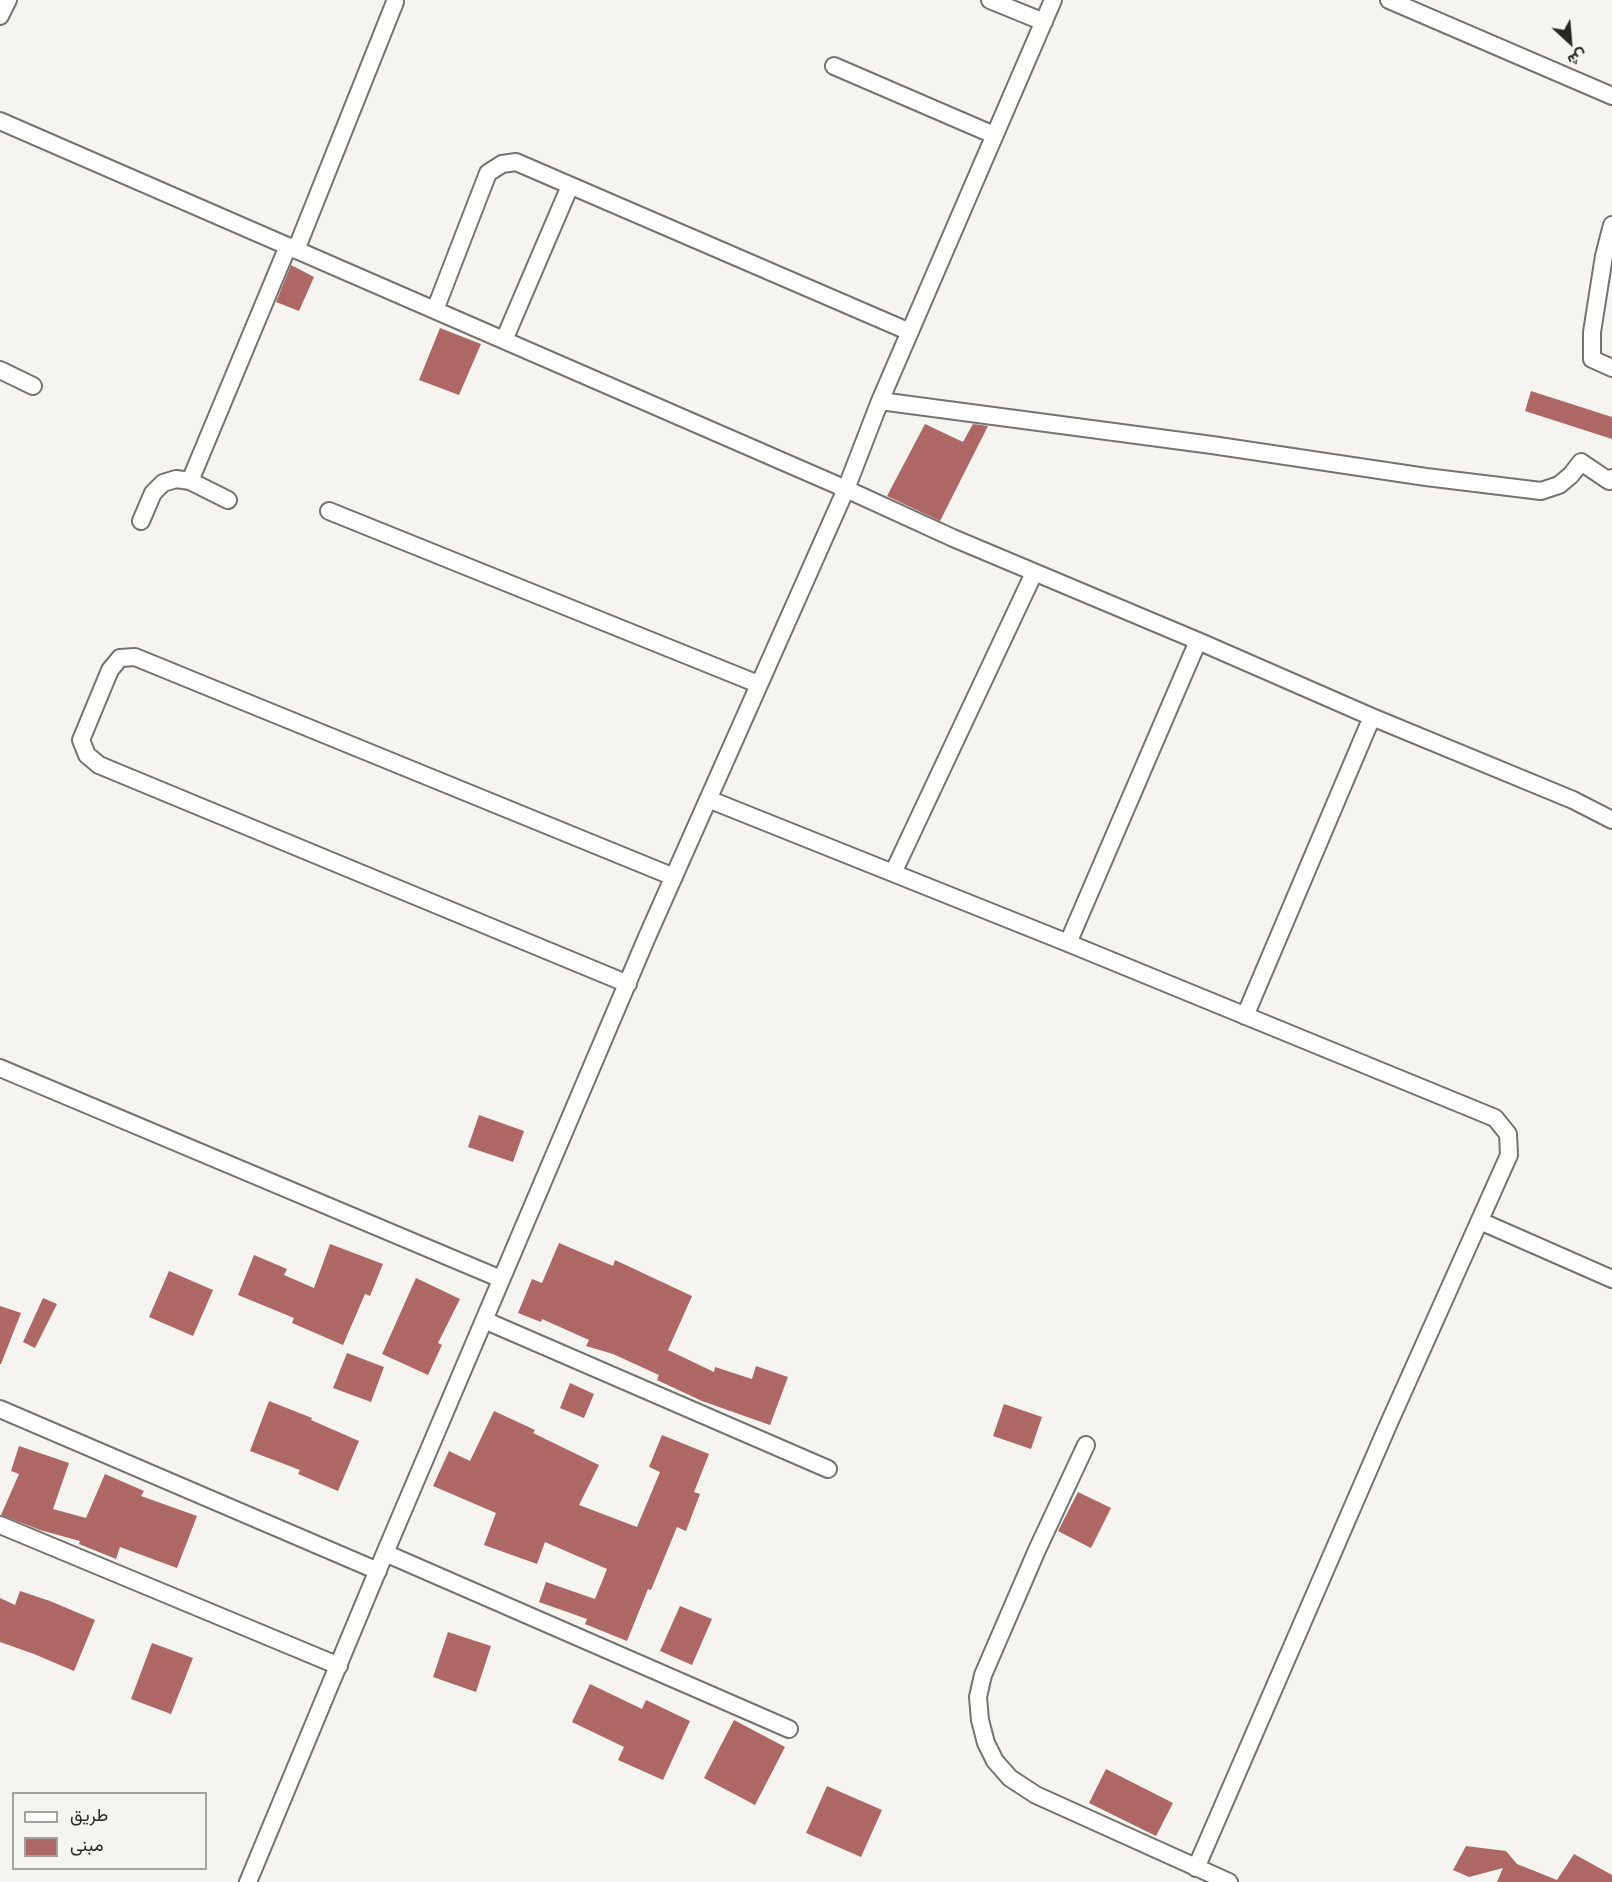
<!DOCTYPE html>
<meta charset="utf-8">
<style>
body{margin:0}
#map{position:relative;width:1612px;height:1882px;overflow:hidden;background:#f6f4f1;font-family:"IBM Plex Sans",Vazirmatn,sans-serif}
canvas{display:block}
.legend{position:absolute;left:12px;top:1792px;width:195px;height:78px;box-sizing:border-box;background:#f6f4f1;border:2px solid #a4a2a0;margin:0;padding:8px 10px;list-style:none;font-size:18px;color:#282726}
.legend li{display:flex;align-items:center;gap:12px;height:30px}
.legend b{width:30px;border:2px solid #a4a2a0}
.north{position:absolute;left:1540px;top:12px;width:60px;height:60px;-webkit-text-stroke:4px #f6f4f1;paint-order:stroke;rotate:154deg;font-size:16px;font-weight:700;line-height:24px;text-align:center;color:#282726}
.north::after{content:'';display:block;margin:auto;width:21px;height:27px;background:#282726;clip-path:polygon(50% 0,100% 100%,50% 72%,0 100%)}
</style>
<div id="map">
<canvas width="1612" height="1882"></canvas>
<ul class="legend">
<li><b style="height:8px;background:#fff"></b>طريق</li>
<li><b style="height:16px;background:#ad6865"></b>مبنى</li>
</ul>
<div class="north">ش</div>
</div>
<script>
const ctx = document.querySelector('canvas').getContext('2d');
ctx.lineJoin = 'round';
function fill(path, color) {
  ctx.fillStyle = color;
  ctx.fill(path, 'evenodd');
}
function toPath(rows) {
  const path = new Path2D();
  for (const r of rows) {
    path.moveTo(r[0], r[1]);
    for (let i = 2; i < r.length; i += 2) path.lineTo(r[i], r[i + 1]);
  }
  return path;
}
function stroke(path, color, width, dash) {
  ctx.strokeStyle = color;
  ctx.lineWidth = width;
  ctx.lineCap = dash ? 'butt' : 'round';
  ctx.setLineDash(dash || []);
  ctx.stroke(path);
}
fill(toPath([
 [291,265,314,277,299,311,276,302],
 [440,328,481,344,459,395,419,380],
 [1531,391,1612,417,1612,439,1525,411],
 [925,424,963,442,973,424,988,426,940,521,887,496],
 [479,1115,524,1131,513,1162,468,1147],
 [559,1243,613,1266,615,1260,692,1296,668,1350,714,1372,715,1367,752,1379,756,1366,788,1377,770,1425,702,1401,657,1380,659,1375,613,1354,586,1346,589,1340,542,1319,541,1322,518,1313,532,1279,542,1283],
 [330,1244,383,1264,370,1296,365,1294,343,1345,292,1323,294,1318,238,1295,254,1255,287,1269,284,1275,314,1288],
 [169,1271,213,1290,193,1336,149,1317],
 [416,1278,460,1299,438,1343,442,1345,428,1375,382,1354],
 [43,1298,57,1304,35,1348,23,1342],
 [0,1306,21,1313,1,1364,0,1364],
 [347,1353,384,1367,371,1402,333,1388],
 [570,1383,594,1394,584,1418,560,1408],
 [269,1401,312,1418,311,1420,359,1441,338,1491,298,1474,300,1470,250,1451],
 [1004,1404,1042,1417,1031,1449,993,1436],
 [494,1411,535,1430,533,1433,599,1465,579,1505,637,1527,660,1472,649,1467,662,1435,709,1454,694,1492,700,1494,686,1531,677,1527,651,1590,648,1589,627,1641,585,1624,587,1619,539,1602,546,1582,595,1599,607,1569,545,1542,537,1564,484,1545,496,1513,433,1486,449,1451,470,1461],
 [19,1446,69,1463,53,1509,86,1518,105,1474,144,1491,141,1496,197,1516,177,1568,120,1547,116,1559,79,1544,80,1541,40,1530,1,1515,19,1474,11,1471],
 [1078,1492,1111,1508,1091,1548,1058,1531],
 [20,1591,50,1601,95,1620,74,1671,34,1654,0,1642,0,1598,15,1605],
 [680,1606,712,1619,692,1665,660,1651],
 [448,1632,491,1646,476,1692,433,1677],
 [152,1643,193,1658,171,1714,131,1699],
 [590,1684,642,1709,646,1700,690,1721,663,1780,618,1760,624,1747,572,1722],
 [734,1720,785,1747,755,1805,704,1778],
 [1106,1769,1173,1803,1156,1836,1089,1803],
 [827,1786,882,1810,861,1857,806,1833],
 [1466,1846,1506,1851,1517,1864,1557,1880,1574,1854,1612,1875,1612,1882,1497,1882,1503,1868,1469,1877,1453,1870]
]), '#ad6865');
const street = toPath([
 [990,0,1044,22],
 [1389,0,1612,96],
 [0,16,8,0],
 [834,66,994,135],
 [0,121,846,489,953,538,1198,641],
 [1612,225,1604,256,1592,332,1592,359,1612,368],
 [296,250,395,2],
 [435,310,488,173,502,164,516,162,910,332],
 [504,340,570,186],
 [0,370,33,386],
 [880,401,1212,445,1426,477,1541,491,1559,485,1571,475,1581,462,1609,481,1612,478],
 [190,481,288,246],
 [329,511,758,684],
 [141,521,153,493,163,483,176,479,190,481,228,500],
 [708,799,1068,943,1495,1118,1508,1134,1509,1155,1389,1423,1196,1868],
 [893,873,1034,573],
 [1068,943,1198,641,1372,717,1573,800,1612,820],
 [628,984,99,765,87,755,81,740,110,670,120,658,135,657,674,877],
 [1245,1016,1372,717],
 [0,1068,501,1279],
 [1480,1221,1612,1279],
 [484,1320,828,1469],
 [0,1409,378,1571],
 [1086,1445,1037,1550,983,1675,978,1697,980,1720,986,1743,995,1761,1010,1778,1036,1795,1229,1882],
 [0,1525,339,1666],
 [385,1553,789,1729],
 [248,1882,385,1553,647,937,846,489,880,401,1053,0]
]);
stroke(street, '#757371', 20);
stroke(street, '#fff', 16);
</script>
